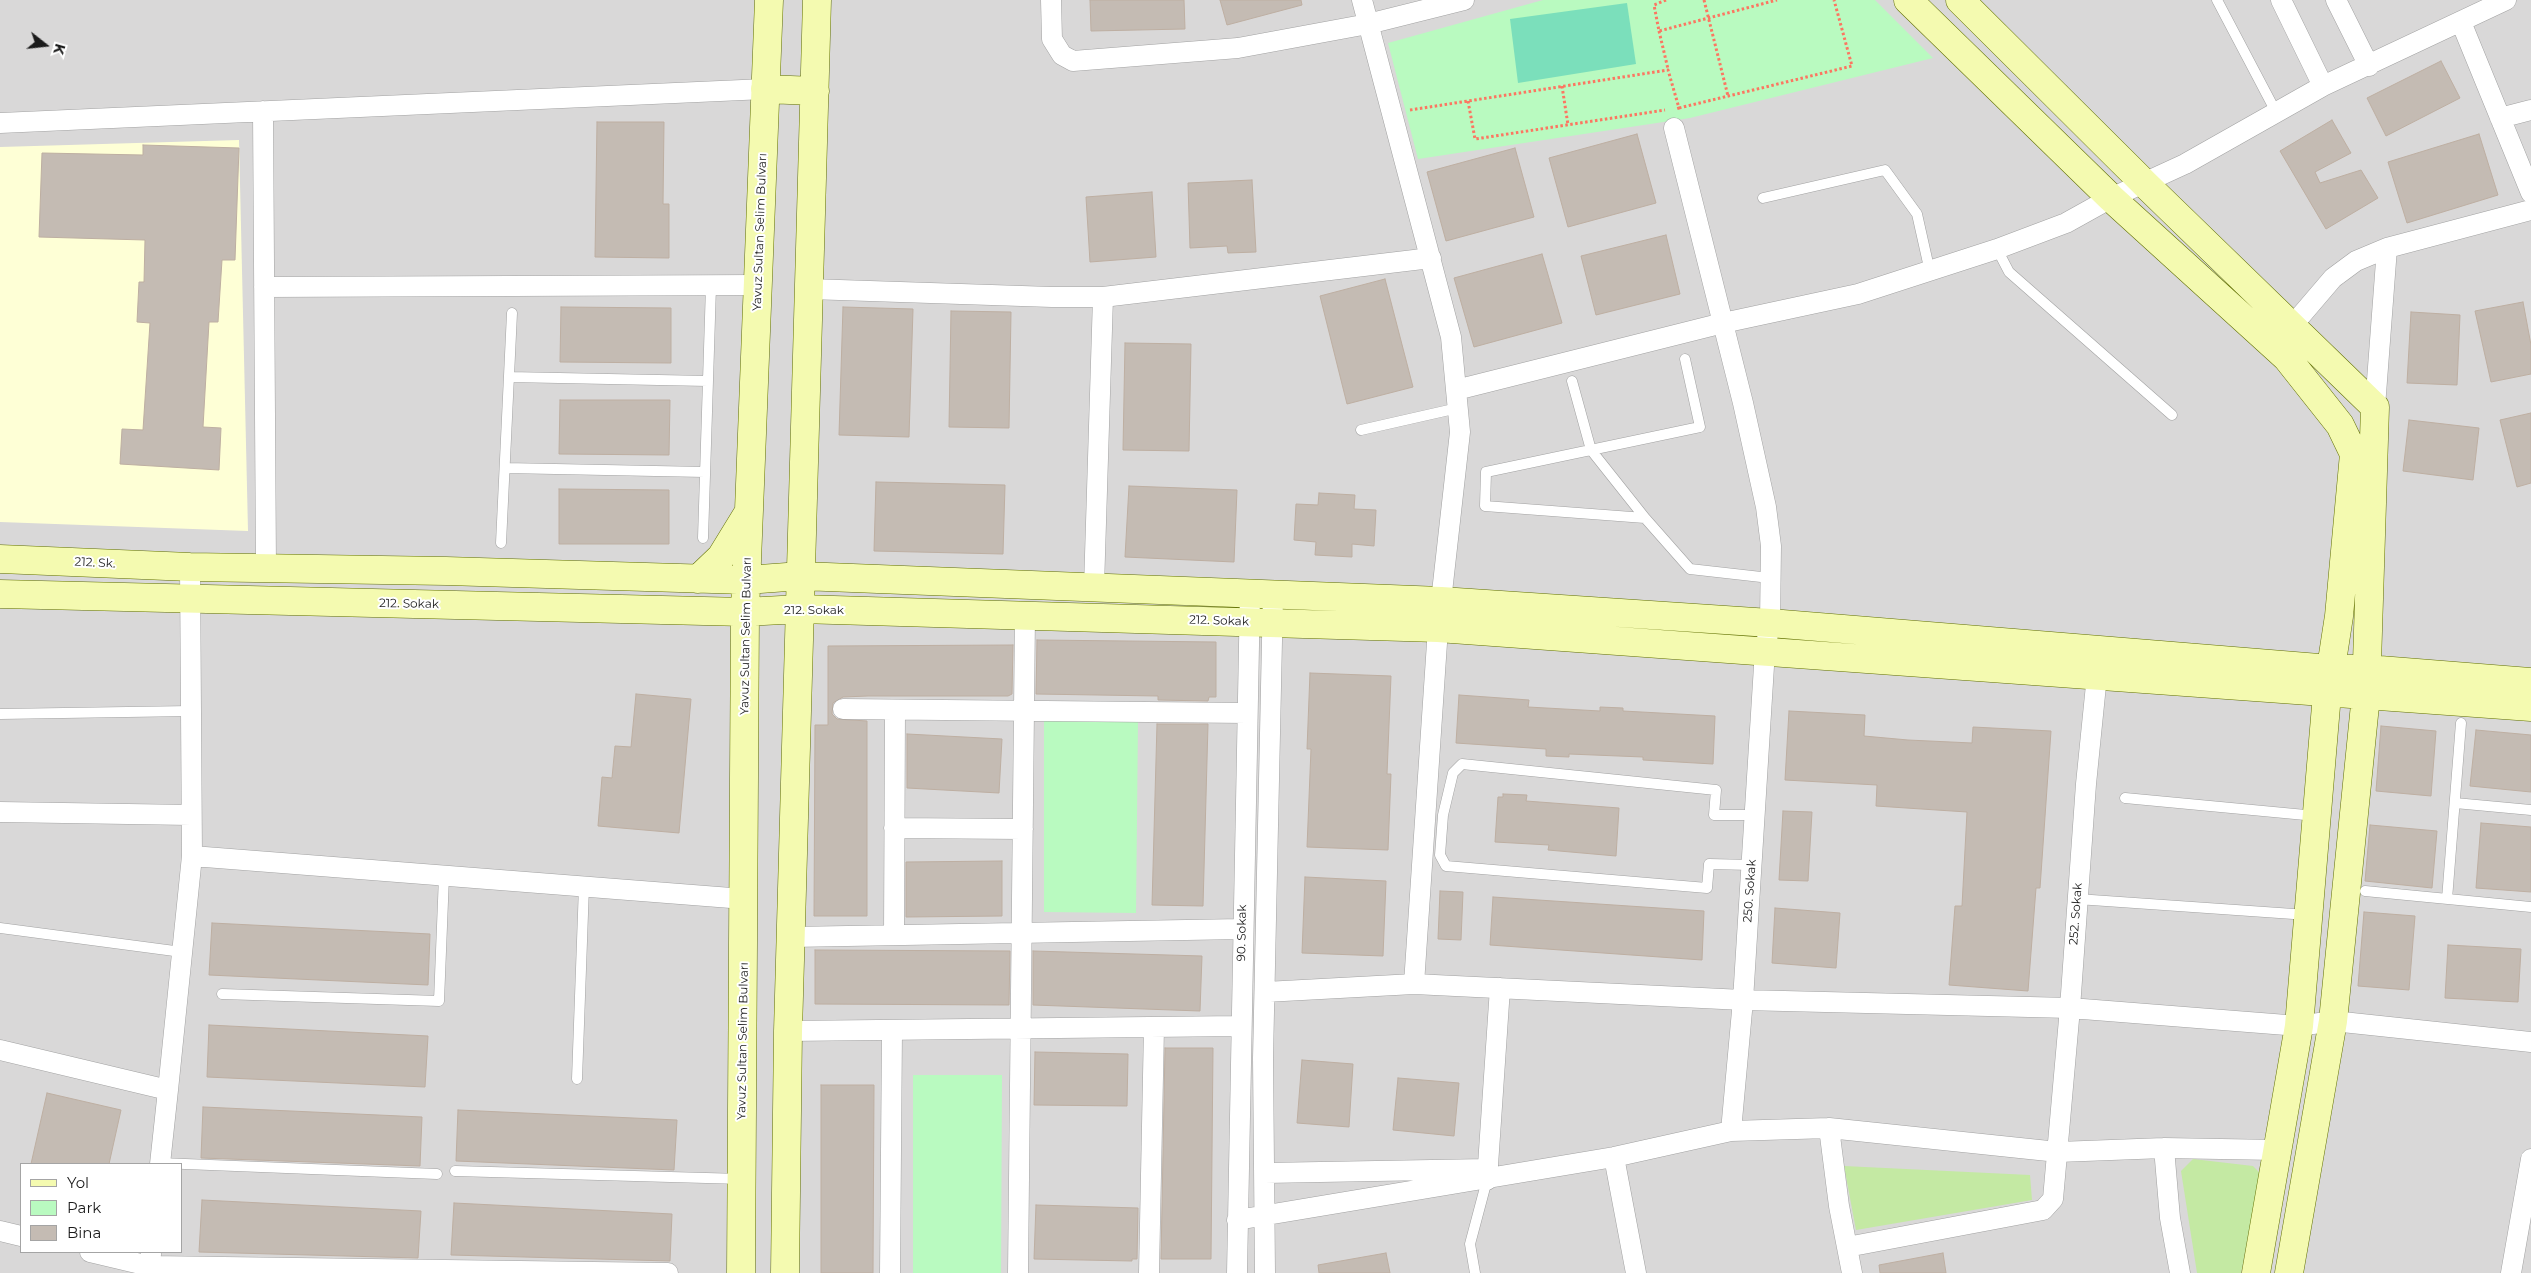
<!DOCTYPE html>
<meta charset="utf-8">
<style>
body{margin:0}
#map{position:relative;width:2531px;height:1273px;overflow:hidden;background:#ede9e0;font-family:Montserrat,sans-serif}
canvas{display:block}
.legend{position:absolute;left:20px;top:1163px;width:162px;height:90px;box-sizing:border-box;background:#fff;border:1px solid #a4a4a4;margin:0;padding:6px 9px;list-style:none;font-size:15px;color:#1b1b1b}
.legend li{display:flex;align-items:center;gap:10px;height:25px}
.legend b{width:25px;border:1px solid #a4a4a4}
.north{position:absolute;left:20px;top:20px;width:50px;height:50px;-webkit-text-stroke:4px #fff;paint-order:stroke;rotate:106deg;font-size:14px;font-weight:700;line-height:20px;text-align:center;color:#1b1b1b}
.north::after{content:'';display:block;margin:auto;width:18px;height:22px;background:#1b1b1b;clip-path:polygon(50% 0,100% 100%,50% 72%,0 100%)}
</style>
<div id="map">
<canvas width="2531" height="1273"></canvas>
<ul class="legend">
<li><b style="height:6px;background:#f4fab0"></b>Yol</li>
<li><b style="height:14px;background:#b9fac0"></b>Park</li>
<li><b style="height:14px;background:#c4bbb3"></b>Bina</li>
</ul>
<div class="north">K</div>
</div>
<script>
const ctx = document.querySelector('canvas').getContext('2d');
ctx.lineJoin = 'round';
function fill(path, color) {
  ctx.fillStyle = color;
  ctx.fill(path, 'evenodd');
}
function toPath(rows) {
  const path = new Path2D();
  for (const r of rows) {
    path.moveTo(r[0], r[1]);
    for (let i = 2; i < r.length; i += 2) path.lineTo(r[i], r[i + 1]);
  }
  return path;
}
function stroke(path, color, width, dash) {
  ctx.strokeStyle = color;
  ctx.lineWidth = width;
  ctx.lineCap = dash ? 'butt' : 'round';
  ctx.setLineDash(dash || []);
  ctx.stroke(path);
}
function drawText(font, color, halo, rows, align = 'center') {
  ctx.font = font + ' Montserrat,sans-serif';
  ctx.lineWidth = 4;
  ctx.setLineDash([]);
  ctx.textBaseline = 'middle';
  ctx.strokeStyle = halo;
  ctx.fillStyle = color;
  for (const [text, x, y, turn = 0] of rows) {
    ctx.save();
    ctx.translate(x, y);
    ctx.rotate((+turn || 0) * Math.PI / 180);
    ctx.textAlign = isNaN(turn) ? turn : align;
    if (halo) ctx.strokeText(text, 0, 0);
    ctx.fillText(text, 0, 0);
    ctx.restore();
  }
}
fill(toPath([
 [0,0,2531,0,2531,1273,0,1273],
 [21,1164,181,1164,181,1252,21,1252]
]), '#d9d8d8');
fill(toPath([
 [239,140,248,531,0,522,0,147]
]), '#feffd6');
fill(toPath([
 [2193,1159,2253,1166,2260,1173,2241,1273,2197,1273,2181,1171],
 [1844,1166,2030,1175,2032,1200,1856,1230]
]), '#c4e9a3');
fill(toPath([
 [1543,0,1875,0,1933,58,1690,118,1418,159,1388,43],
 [1044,718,1138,722,1136,913,1044,912],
 [913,1075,1002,1075,1001,1273,913,1273]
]), '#b9fac0');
fill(toPath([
 [1627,3,1636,64,1518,83,1510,19]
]), '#7bdfbb');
const building = toPath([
 [1090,0,1184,0,1185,29,1091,31,1090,0],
 [1220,0,1301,0,1302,5,1227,25,1220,0],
 [2441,61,2460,98,2386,136,2367,98,2441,61],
 [2332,120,2351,153,2315,172,2320,183,2361,170,2378,198,2326,229,2280,151,2332,120],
 [597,122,664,122,663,204,669,204,669,258,595,257,597,122],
 [1637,134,1656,203,1568,227,1549,158,1637,134],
 [2479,134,2498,195,2407,223,2388,162,2479,134],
 [143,145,239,148,235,260,222,260,218,322,209,322,203,427,221,428,219,470,120,464,122,429,143,430,150,323,137,322,139,282,144,282,145,240,39,237,42,153,143,155,143,145],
 [1515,148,1534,217,1446,241,1427,172,1515,148],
 [1252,180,1256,252,1228,253,1227,246,1190,248,1188,183,1252,180],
 [1152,192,1156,257,1090,262,1086,197,1152,192],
 [1666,235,1680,294,1596,315,1581,256,1666,235],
 [1542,254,1562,323,1474,347,1454,278,1542,254],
 [1385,279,1413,387,1347,404,1320,296,1385,279],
 [2523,302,2531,345,2531,374,2491,382,2475,311,2523,302],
 [561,307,671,308,671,363,560,362,561,307],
 [843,307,913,309,909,437,839,435,843,307],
 [951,311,1011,312,1009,428,949,427,951,311],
 [2411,312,2460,315,2457,385,2407,383,2411,312],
 [1125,343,1191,344,1189,451,1123,450,1125,343],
 [560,400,670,400,669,455,559,454,560,400],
 [2531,413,2531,483,2517,487,2500,420,2531,413],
 [2409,420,2479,428,2473,480,2403,471,2409,420],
 [876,482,1005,485,1003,554,874,551,876,482],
 [1129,486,1237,490,1234,562,1125,557,1129,486],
 [559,489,669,490,669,544,559,544,559,489],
 [1319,493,1355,495,1354,509,1376,510,1374,546,1352,544,1352,557,1315,555,1316,542,1294,540,1296,504,1318,505,1319,493],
 [1037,640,1216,642,1216,697,1209,697,1208,701,1158,700,1158,696,1036,694,1037,640],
 [1013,645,1012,694,1008,696,868,696,843,697,833,703,832,714,837,719,867,721,867,916,814,916,815,725,828,725,828,646,1013,645],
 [1310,673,1391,676,1387,774,1391,774,1388,850,1307,847,1311,749,1307,749,1310,673],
 [636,694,691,699,679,833,598,826,602,777,612,778,615,746,631,747,636,694],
 [1459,695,1529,700,1528,707,1600,711,1600,707,1623,708,1623,711,1715,716,1713,764,1643,760,1643,757,1569,754,1569,757,1546,756,1546,749,1456,743,1459,695],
 [1789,711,1865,715,1864,736,1908,740,1972,743,1973,727,2051,731,2040,888,2036,888,2028,991,1949,985,1955,906,1962,906,1967,812,1876,806,1877,785,1785,780,1789,711],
 [1157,724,1208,724,1203,906,1152,905,1157,724],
 [2381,726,2436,731,2431,796,2376,791,2381,726],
 [2476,730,2531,735,2531,792,2470,786,2476,730],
 [907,734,1002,739,999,793,907,788,907,734],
 [1503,794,1527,795,1526,801,1619,808,1616,856,1548,850,1549,845,1495,842,1498,797,1503,797,1503,794],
 [1783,811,1812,812,1808,881,1779,880,1783,811],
 [2481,823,2531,827,2531,892,2476,888,2481,823],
 [2370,825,2437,831,2432,888,2365,881,2370,825],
 [1002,861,1002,916,906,917,906,862,1002,861],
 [1305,877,1386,881,1383,956,1302,953,1305,877],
 [1440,891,1463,892,1461,940,1438,939,1440,891],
 [1493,897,1704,911,1702,960,1490,945,1493,897],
 [1775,908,1840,913,1836,968,1772,963,1775,908],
 [2364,912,2415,916,2409,990,2358,986,2364,912],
 [212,923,430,934,428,985,209,975,212,923],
 [2448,945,2521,949,2518,1002,2445,998,2448,945],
 [815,950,1010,951,1009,1005,815,1004,815,950],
 [1033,951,1202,956,1200,1011,1033,1005,1033,951],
 [209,1025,428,1036,425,1087,207,1077,209,1025],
 [1165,1048,1213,1048,1211,1259,1161,1259,1165,1048],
 [1035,1052,1128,1054,1127,1106,1034,1105,1035,1052],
 [1302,1060,1353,1064,1349,1127,1297,1123,1302,1060],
 [1398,1078,1459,1083,1454,1136,1393,1130,1398,1078],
 [821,1085,874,1085,873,1273,821,1273,821,1085],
 [47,1093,121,1110,109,1164,31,1164,47,1093],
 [203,1107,422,1117,420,1166,201,1158,203,1107],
 [458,1110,677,1120,674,1170,456,1161,458,1110],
 [202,1200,421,1211,418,1258,199,1252,202,1200],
 [454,1203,672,1214,670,1261,451,1255,454,1203],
 [1036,1205,1138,1208,1137,1259,1132,1259,1132,1261,1034,1259,1036,1205],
 [1386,1253,1390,1273,1319,1273,1318,1265,1386,1253],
 [1943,1253,1946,1273,1880,1273,1879,1265,1943,1253]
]);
fill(building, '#c4bbb3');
stroke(building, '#beafa2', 1);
const lane = toPath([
 [2217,0,2276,112],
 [1763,198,1885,170,1917,214,1930,272],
 [1997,249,2009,272,2172,415],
 [1685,359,1700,427,1486,472,1485,506,1645,518,1690,569,1770,578],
 [509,377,708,381],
 [1572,381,1591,450,1645,518],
 [1361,430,1458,408],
 [505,468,705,472],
 [703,538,711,286],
 [501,543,512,313],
 [0,714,191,711],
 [2125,798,2316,816],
 [2455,803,2531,810],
 [1752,865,1709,864,1707,888,1446,866,1440,855,1443,815,1453,773,1462,764,1716,790,1714,815,1755,815],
 [2365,891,2531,907],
 [2077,899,2308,915],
 [2447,899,2461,723],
 [0,928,182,952],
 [222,994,439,1001,444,876],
 [577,1079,584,886],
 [160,1163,437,1174],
 [455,1171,742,1179],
 [1475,1273,1470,1244,1487,1180]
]);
const street = toPath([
 [1051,0,1052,39,1062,55,1073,61,1238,48,1368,24,1464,0],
 [1362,0,1451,337,1460,432,1438,628,1414,984],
 [2281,0,2323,86],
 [2336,0,2369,66],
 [2461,22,2531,193],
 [263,111,266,568],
 [2500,118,2531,110],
 [0,123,765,89],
 [1674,128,1743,403,1766,507,1771,546,1770,623,1765,650,1743,1000,1731,1131],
 [264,287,758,285],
 [809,289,1052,297,1103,297,1431,258],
 [2292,326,2333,278,2356,261,2387,248],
 [1456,390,1723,323,1858,294,1997,249,2066,223,2111,198,2185,164,2323,86,2506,0],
 [2375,407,2387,248,2531,210],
 [1094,587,1103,297],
 [843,709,1247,713],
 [0,812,191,815],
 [894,828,1023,829],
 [192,856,744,899],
 [894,935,895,710],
 [791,937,1242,929],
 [1265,992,1414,984,1743,1000,2070,1008,2299,1026,2333,1021,2531,1042],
 [788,1031,1240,1026],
 [0,1050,168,1090,160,1164],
 [168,1090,192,856,190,567],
 [1829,1128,1839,1206,1852,1273],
 [2164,1148,2170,1218,2180,1273],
 [1614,1157,1636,1273],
 [1265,1173,1487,1169],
 [1487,1180,1500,988],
 [1237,1220,1614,1157,1731,1131,1829,1128,2058,1152,2164,1148,2277,1150],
 [0,1231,21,1236],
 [1847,1247,2043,1210,2053,1199,2070,1008,2086,784,2097,675],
 [90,1252,149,1266,151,1254],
 [149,1273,149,1266,668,1273],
 [890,1273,892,1030],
 [1018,1273,1025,616],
 [1149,1273,1154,1027],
 [1237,1273,1250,593],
 [1265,1273,1263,1058,1273,594],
 [2511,1273,2531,1159]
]);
const secondary = toPath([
 [1908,0,2111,198,2287,358,2340,425,2354,454,2339,616,2327,694,2299,1026,2256,1273],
 [1960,0,2145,184,2375,407,2366,695,2333,1021,2289,1273],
 [765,89,815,91],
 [0,559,190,567,446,571,746,580,801,576,1441,601,1770,623,2331,669,2367,669,2531,682],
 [698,579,721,557,748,513],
 [0,594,745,612,800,609,1438,628,2531,707],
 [741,1273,745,612,769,0],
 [785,1273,788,1031,817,0]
]);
stroke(lane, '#a2a2a2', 11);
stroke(street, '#a2a2a2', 21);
stroke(secondary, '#627103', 29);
stroke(toPath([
 [1666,0,1654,5,1659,31,1777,0],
 [1704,0,1728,96],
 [1659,31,1668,69],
 [1562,86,1568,125],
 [1468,101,1475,139,1665,110],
 [1679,108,1852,66,1834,0],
 [1410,110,1668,70,1679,108,1676,109]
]), '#fc7661', 3, [2.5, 2.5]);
stroke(lane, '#fff', 10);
stroke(street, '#fff', 20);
stroke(secondary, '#f4fab0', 28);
drawText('12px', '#1b1b1b', '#fff', [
 ["Yavuz Sultan Selim Bulvarı",760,232,-88],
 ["212. Sk.",95,563,3],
 ["212. Sokak",409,604,1],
 ["212. Sokak",814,610],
 ["212. Sokak",1219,621,2],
 ["Yavuz Sultan Selim Bulvarı",746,636,-89],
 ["250. Sokak",1750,891,-86],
 ["252. Sokak",2076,914,-86],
 ["90. Sokak",1242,933,-89],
 ["Yavuz Sultan Selim Bulvarı",743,1041,-89]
]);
</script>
